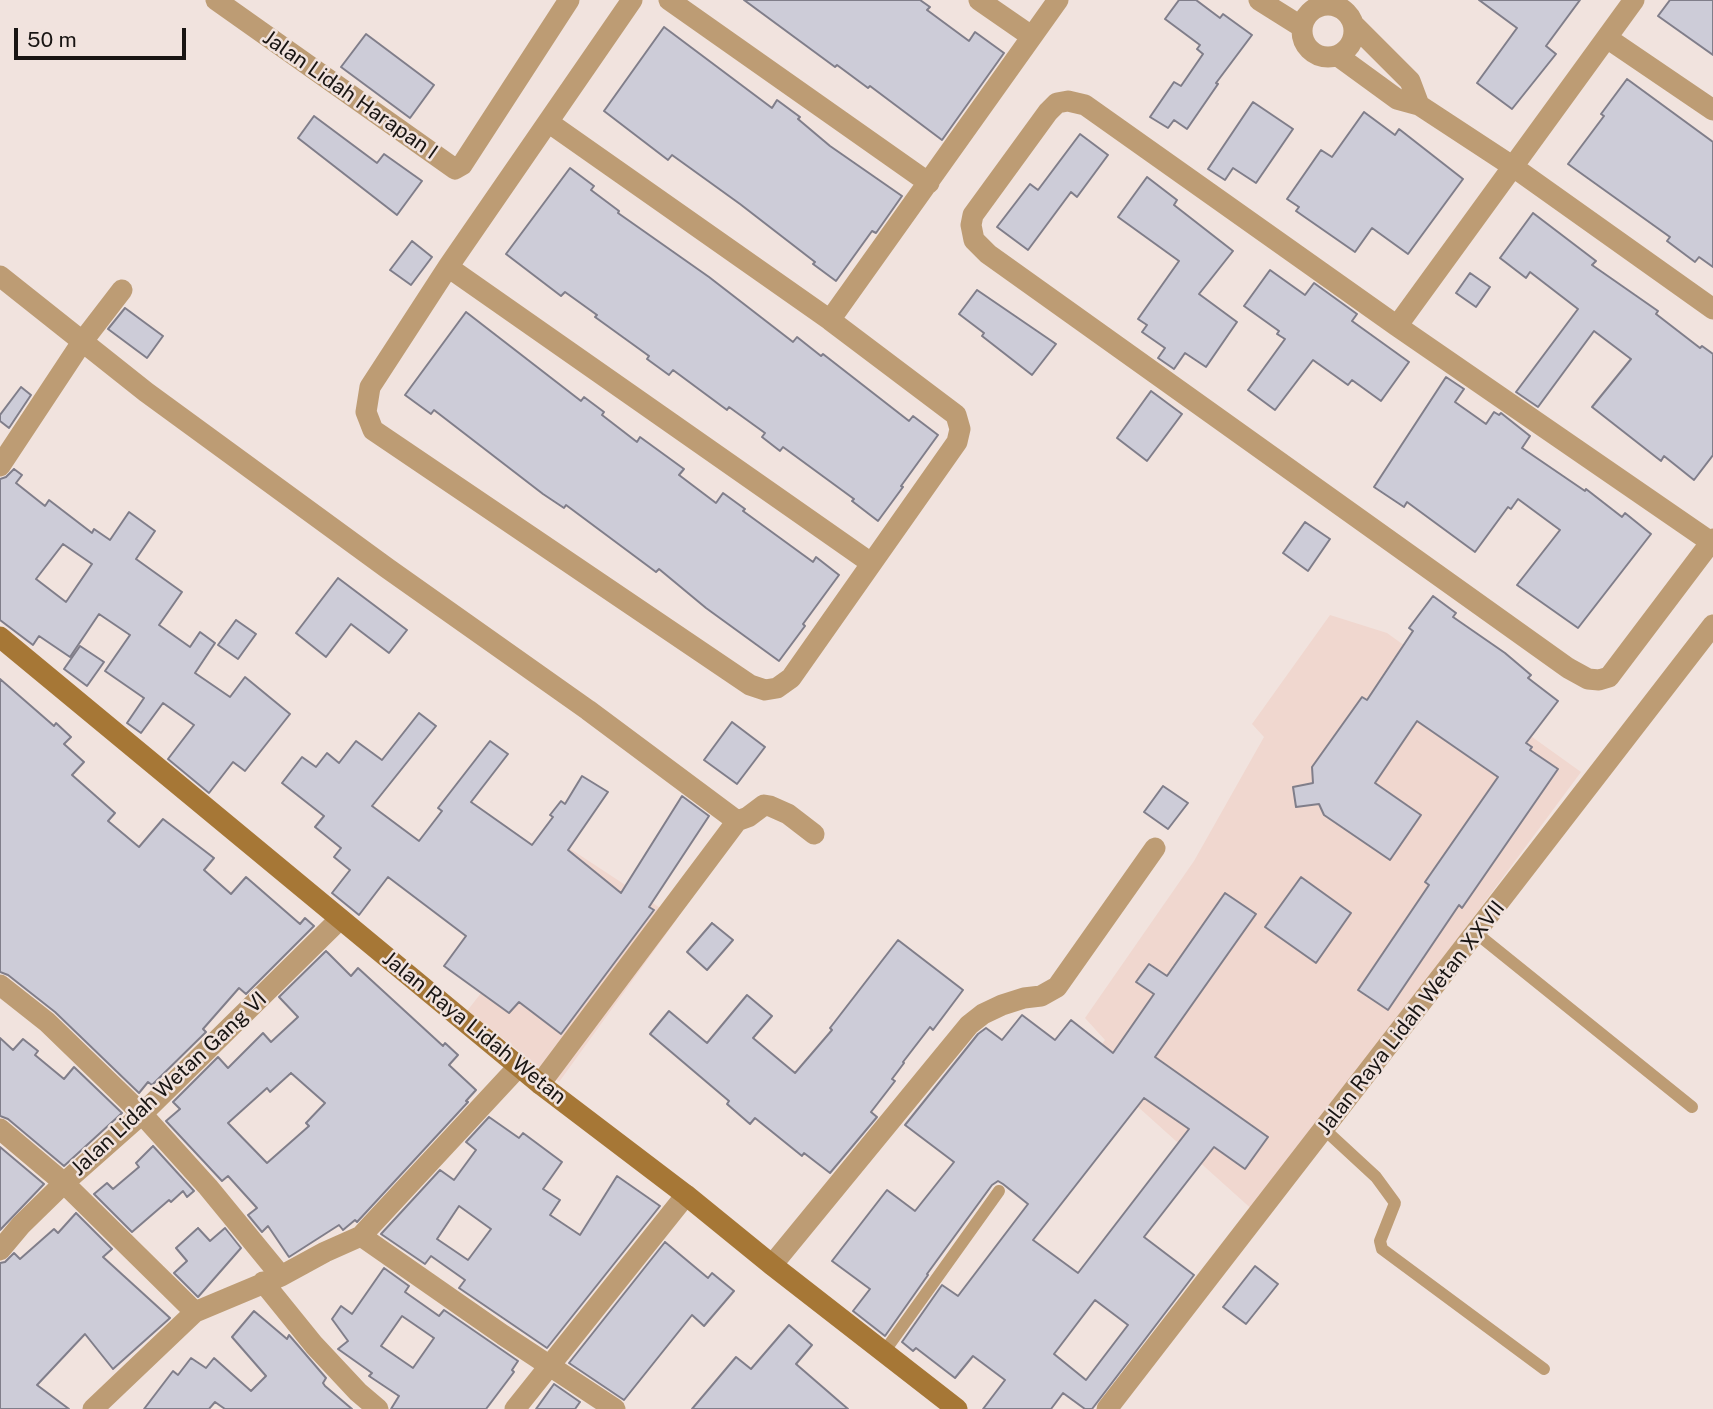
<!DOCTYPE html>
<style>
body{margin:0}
#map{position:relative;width:1713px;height:1409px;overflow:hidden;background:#f1e3de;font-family:"Public Sans",sans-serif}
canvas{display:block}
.scale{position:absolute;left:14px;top:28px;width:172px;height:32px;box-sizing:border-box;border:4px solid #191513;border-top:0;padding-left:9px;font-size:21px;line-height:24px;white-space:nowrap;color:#191513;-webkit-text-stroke:5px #f1e3de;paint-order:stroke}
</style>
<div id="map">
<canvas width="1713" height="1409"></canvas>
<div class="scale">50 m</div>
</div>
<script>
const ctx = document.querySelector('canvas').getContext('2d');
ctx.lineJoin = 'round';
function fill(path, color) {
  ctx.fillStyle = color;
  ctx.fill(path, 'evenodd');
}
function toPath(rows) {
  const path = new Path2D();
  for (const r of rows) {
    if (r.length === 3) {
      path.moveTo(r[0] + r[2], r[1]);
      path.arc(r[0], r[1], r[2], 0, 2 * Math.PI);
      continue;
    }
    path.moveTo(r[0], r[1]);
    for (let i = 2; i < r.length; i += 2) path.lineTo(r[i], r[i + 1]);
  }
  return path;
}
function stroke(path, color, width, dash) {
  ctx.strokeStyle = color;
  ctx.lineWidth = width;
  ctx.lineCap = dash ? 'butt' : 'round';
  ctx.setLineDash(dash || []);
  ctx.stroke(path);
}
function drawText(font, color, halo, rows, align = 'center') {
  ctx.font = font + ' "Public Sans",sans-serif';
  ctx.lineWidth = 5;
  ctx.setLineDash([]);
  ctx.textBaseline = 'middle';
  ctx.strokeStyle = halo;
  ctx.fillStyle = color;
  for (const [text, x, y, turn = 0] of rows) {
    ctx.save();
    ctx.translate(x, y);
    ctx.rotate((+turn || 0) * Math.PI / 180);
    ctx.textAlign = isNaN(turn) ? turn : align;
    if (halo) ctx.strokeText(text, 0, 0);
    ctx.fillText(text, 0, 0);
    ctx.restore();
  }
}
fill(toPath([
 [1330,615,1387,633,1581,772,1255,1212,1088,1062,1105,1040,1085,1018,1194,861,1264,737,1252,724],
 [569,848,677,919,559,1082,467,1011,522,941]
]), '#f0d7cf');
const building = toPath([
 [744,0,920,0,930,7,927,10,969,41,975,32,1004,53,942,140,870,86,868,88,837,65,835,67,744,0],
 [1179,0,1196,0,1220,18,1223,14,1252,35,1216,83,1218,84,1187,129,1174,120,1168,128,1150,117,1174,82,1181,86,1203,54,1197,49,1200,45,1165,19,1179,0],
 [1479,0,1580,0,1546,46,1556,54,1512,109,1477,83,1517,28,1479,0],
 [1670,0,1713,0,1713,55,1658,16,1670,0],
 [664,27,772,108,777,100,800,117,798,119,830,146,902,196,876,233,872,231,836,281,813,264,815,262,740,204,672,155,668,160,604,111,664,27],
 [366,34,434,85,410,118,341,67,366,34],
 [1627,79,1713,142,1713,267,1699,257,1695,262,1667,241,1670,237,1568,164,1604,116,1601,114,1627,79],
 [1253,102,1293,129,1256,183,1233,168,1225,180,1208,169,1253,102],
 [1364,112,1395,135,1399,129,1463,179,1408,254,1372,228,1355,252,1296,211,1299,207,1287,199,1321,150,1332,157,1364,112],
 [314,116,377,163,384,154,422,181,397,215,298,138,314,116],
 [1080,134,1108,155,1077,197,1071,192,1028,250,997,227,1030,184,1038,190,1080,134],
 [570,168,594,186,591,190,619,211,618,213,709,277,793,342,797,337,821,356,823,354,909,421,913,416,938,435,901,486,903,487,878,521,852,501,854,499,783,447,780,451,762,437,765,433,729,407,727,410,673,370,669,375,647,359,649,356,595,317,597,315,565,292,561,296,506,254,570,168],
 [1147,177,1177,200,1174,205,1233,251,1199,294,1237,322,1206,367,1185,353,1174,369,1158,358,1165,348,1142,332,1147,325,1138,319,1179,261,1118,217,1147,177],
 [1533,213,1596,261,1592,265,1658,311,1656,314,1700,348,1702,346,1713,354,1713,455,1694,480,1664,456,1661,461,1592,407,1631,359,1594,331,1538,407,1516,392,1578,309,1530,272,1526,278,1500,258,1533,213],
 [412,241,432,257,411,285,390,270,412,241],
 [1270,270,1305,295,1314,283,1357,314,1352,321,1409,362,1381,401,1352,380,1348,385,1313,360,1275,410,1248,390,1285,339,1277,334,1279,331,1244,306,1270,270],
 [1470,273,1490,287,1476,307,1456,293,1470,273],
 [977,290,1056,344,1032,375,982,336,984,333,959,314,977,290],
 [125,308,163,336,147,358,108,329,125,308],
 [466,312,581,401,584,397,604,412,602,415,637,442,640,437,684,469,679,475,716,503,723,493,745,509,743,511,813,562,816,557,839,575,803,624,805,626,779,661,706,608,659,569,656,572,566,505,564,508,543,494,434,410,431,414,405,395,466,312],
 [1446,377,1464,389,1455,402,1486,424,1494,412,1499,415,1501,413,1530,436,1522,448,1585,491,1586,489,1622,517,1625,513,1651,534,1578,628,1517,585,1560,530,1518,499,1511,509,1508,507,1475,552,1407,502,1404,507,1374,487,1446,377],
 [21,387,31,395,9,428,0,421,0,415,21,387],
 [1151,391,1182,414,1147,461,1117,438,1151,391],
 [14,469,22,475,16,483,45,506,49,500,92,533,94,529,110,540,129,512,155,531,136,559,182,592,159,625,190,647,200,632,215,643,195,673,230,697,245,677,290,714,245,771,233,762,209,793,168,759,194,725,163,703,141,733,127,723,144,698,105,671,130,635,99,614,70,657,39,636,33,645,0,620,0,479,6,477,14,469],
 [63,544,92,564,66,602,36,579,63,544],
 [1305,522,1330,539,1308,571,1283,553,1305,522],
 [338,578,407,630,389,653,351,624,326,657,296,633,338,578],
 [1433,596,1456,613,1453,617,1505,653,1531,675,1528,678,1558,701,1526,743,1532,747,1530,750,1558,769,1462,908,1459,905,1388,1010,1358,990,1429,885,1425,882,1498,777,1417,721,1375,783,1421,815,1390,860,1324,815,1319,804,1296,807,1293,787,1313,783,1312,767,1362,697,1367,700,1413,631,1409,628,1433,596],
 [236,620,256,634,238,659,218,645,236,620],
 [80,646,104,662,87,686,64,669,80,646],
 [0,679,54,726,56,723,71,737,64,744,84,762,72,775,115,813,108,821,139,847,163,819,214,858,204,870,231,894,246,877,300,924,305,918,314,926,246,994,239,988,203,1029,206,1032,152,1085,148,1082,139,1093,55,1012,8,975,0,972,0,679],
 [419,713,436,726,372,806,419,841,442,811,438,808,490,741,508,754,471,802,532,845,553,817,550,815,561,801,565,804,582,776,608,792,568,850,621,893,682,796,709,816,649,907,654,910,561,1034,519,1002,509,1013,444,966,466,936,388,877,359,915,332,893,350,870,334,857,341,848,315,827,324,816,282,783,302,757,316,767,327,753,339,763,356,741,382,760,419,713],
 [732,722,765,747,737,784,704,760,732,722],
 [1163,786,1188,803,1168,829,1144,812,1163,786],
 [1301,877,1351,913,1316,963,1265,927,1301,877],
 [1225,893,1256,914,1155,1057,1268,1137,1245,1169,1214,1147,1144,1237,1194,1275,1092,1409,1085,1409,1063,1393,1051,1409,983,1409,1005,1380,973,1356,955,1378,916,1348,913,1351,902,1342,942,1285,958,1296,1028,1204,1003,1184,998,1181,992,1185,927,1274,928,1275,885,1336,853,1311,870,1289,832,1261,887,1190,915,1211,954,1162,905,1125,978,1034,986,1028,1002,1040,1022,1015,1055,1040,1071,1020,1113,1053,1154,994,1136,982,1149,964,1167,976,1225,893],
 [1144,1098,1189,1129,1078,1273,1033,1240,1144,1098],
 [1095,1300,1128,1325,1086,1380,1054,1354,1095,1300],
 [712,923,733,940,707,970,687,952,712,923],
 [898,940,963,990,933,1030,930,1027,903,1062,904,1063,892,1079,895,1081,871,1112,877,1117,830,1173,804,1153,802,1156,755,1118,750,1124,727,1104,729,1101,650,1034,669,1011,707,1043,747,995,772,1016,753,1038,795,1073,832,1030,830,1028,898,940],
 [326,951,351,976,358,968,443,1046,445,1043,458,1055,449,1065,476,1090,466,1101,468,1102,357,1222,355,1220,343,1230,339,1225,289,1257,268,1226,262,1232,248,1215,257,1208,228,1176,222,1181,166,1121,180,1109,173,1102,218,1057,228,1068,263,1033,271,1042,298,1017,279,997,326,951],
 [291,1073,325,1103,306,1123,309,1126,267,1163,228,1123,267,1088,270,1092,291,1073],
 [0,1038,13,1050,23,1039,38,1051,35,1055,64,1079,74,1067,122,1113,64,1166,8,1119,0,1116,0,1038],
 [489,1117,519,1138,523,1133,562,1162,543,1189,560,1200,550,1215,580,1235,617,1176,660,1206,547,1348,459,1288,465,1280,431,1256,425,1264,381,1234,440,1170,454,1180,476,1150,466,1142,489,1117],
 [459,1206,491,1229,468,1260,437,1239,459,1206],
 [153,1146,194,1191,187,1197,183,1191,171,1202,169,1200,132,1232,94,1194,107,1183,113,1189,139,1167,136,1163,153,1146],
 [0,1147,44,1184,0,1230,0,1147],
 [76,1213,112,1249,103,1257,170,1318,113,1369,85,1334,37,1385,69,1409,0,1409,0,1263,5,1262,14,1253,20,1259,54,1229,58,1233,76,1213],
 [198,1228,210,1241,225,1228,241,1248,198,1297,174,1273,187,1261,176,1248,198,1228],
 [665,1242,708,1278,712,1273,734,1291,704,1326,692,1315,624,1400,569,1363,665,1242],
 [1255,1266,1278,1284,1246,1324,1223,1307,1255,1266],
 [384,1268,409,1286,405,1292,439,1316,444,1310,518,1361,512,1370,514,1372,486,1409,391,1409,399,1396,369,1376,372,1373,338,1349,348,1341,332,1319,341,1306,352,1314,384,1268],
 [402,1316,434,1338,413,1368,381,1346,402,1316],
 [254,1311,287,1339,289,1335,326,1378,323,1383,325,1386,352,1409,225,1409,215,1402,209,1409,144,1409,173,1371,178,1375,191,1358,206,1368,214,1358,251,1391,266,1376,232,1337,254,1311],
 [789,1325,812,1345,796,1364,848,1409,692,1409,736,1357,751,1369,789,1325],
 [554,1384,580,1402,575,1409,536,1409,554,1384]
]);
fill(building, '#cdccd8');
stroke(building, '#807e8a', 2);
stroke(toPath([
 [1476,933,1692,1107],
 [1324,1129,1376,1177,1395,1203,1380,1241,1382,1249,1544,1369],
 [884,1352,999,1191]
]), '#bd9c74', 12);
stroke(toPath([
 [216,0,455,169,462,165,569,0],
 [669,0,929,183],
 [979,0,1031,36],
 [1259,0,1302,27],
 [1328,31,26],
 [1354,25,1410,81,1419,105],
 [1607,38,1713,110],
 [1338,56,1397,99,1419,105,1512,166,1713,309],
 [548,122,830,320,956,415,960,429,957,442,791,678,777,688,765,690,750,685,373,430,366,412,370,387,448,267,632,0],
 [448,267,871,563],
 [0,276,146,392,387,568,588,710,737,821],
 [830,320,1058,0],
 [1397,326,1634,0],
 [0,466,82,342,122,290],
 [1711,542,1397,326,1085,105,1068,101,1057,103,1048,112,973,215,971,225,974,240,988,254,1568,668,1588,679,1599,680,1609,677,1711,542,1713,539],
 [0,985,47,1022,142,1114,208,1187,281,1276],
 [540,1084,737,821,748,817,764,805,770,806,788,814,814,834],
 [0,1129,64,1183,195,1312],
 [361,1236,503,1335,615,1409],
 [0,1250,21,1225,64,1183,142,1114,340,919],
 [772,1265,969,1025,983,1014,1002,1005,1024,998,1041,996,1057,987,1155,848],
 [263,1282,314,1345,358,1392,378,1409],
 [93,1409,195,1312,281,1276,325,1252,361,1236,519,1066],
 [515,1409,686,1195],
 [1107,1409,1713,625]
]), '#bd9c74', 21);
stroke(toPath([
 [0,637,540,1084,686,1195,772,1265,957,1409]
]), '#a67736', 21);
drawText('21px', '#191513', '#f1e3de', [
 ["Jalan Lidah Harapan I",350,95,35],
 ["Jalan Raya Lidah Wetan XXVII",1411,1018,-52],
 ["Jalan Raya Lidah Wetan",474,1028,39],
 ["Jalan Lidah Wetan Gang VI",169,1084,-43]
]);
</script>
